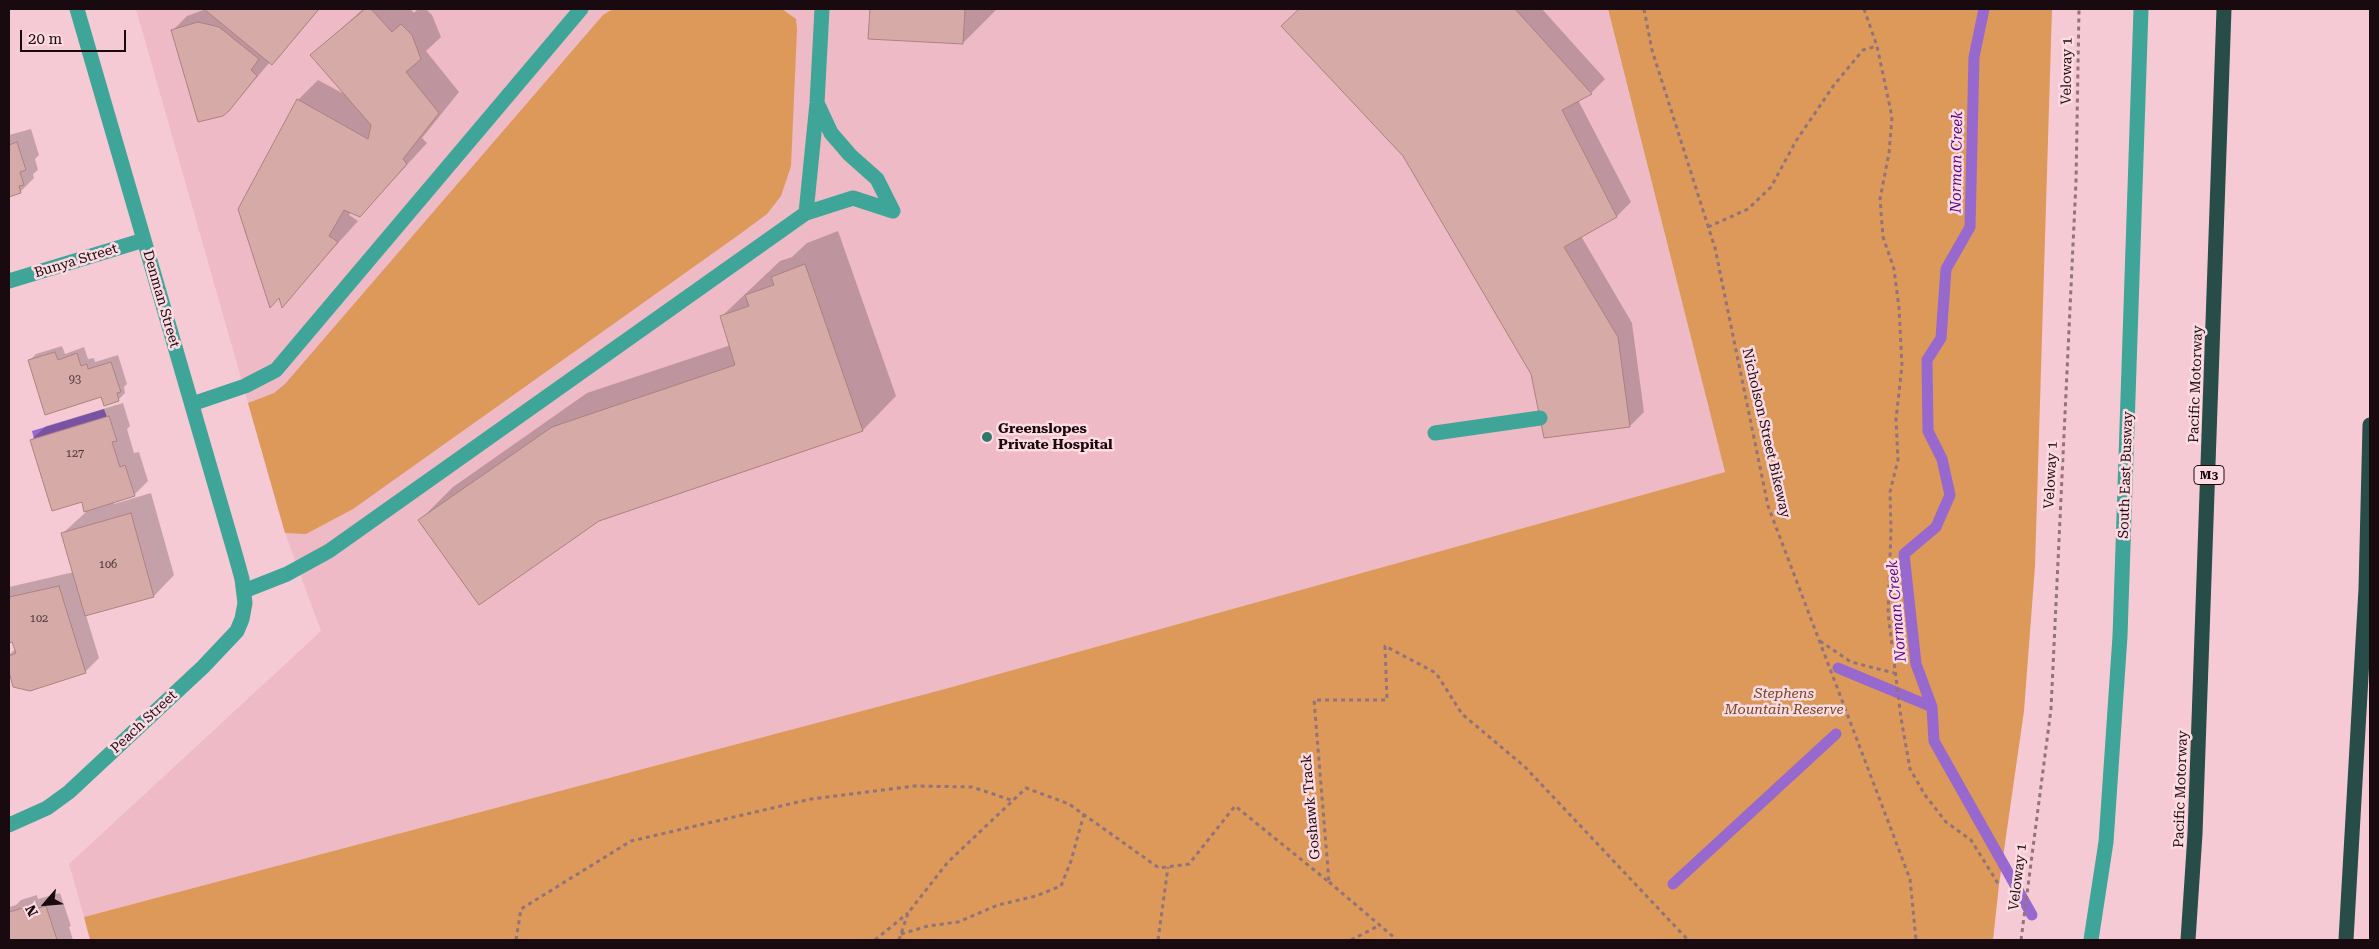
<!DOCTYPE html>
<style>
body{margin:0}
#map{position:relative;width:2379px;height:949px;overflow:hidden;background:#f6cad4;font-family:"Roboto Serif",serif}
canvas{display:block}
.frame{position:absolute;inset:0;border:10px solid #180a0e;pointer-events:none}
.north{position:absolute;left:20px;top:879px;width:50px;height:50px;-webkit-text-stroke:4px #fedae2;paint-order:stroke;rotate:243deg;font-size:14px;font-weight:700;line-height:20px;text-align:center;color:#180a0e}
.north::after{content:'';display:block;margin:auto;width:18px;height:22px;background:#180a0e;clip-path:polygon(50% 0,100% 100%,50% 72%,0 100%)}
.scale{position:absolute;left:20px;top:30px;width:106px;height:22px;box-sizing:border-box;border:2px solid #180a0e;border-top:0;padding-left:6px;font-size:15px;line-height:18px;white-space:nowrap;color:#180a0e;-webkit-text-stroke:4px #fedae2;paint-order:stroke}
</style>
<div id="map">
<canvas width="2379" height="949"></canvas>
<div class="frame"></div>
<div class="north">N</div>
<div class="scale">20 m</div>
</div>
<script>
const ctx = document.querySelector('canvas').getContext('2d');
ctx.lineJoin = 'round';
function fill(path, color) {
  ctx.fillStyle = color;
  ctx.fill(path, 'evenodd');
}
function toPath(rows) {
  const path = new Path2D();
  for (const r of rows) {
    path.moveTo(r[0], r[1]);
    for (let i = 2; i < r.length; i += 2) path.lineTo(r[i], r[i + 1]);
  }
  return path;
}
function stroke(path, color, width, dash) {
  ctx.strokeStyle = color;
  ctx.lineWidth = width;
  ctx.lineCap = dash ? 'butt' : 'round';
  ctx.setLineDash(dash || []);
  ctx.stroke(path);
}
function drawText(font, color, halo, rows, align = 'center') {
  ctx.font = font + ' "Roboto Serif",serif';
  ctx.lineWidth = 5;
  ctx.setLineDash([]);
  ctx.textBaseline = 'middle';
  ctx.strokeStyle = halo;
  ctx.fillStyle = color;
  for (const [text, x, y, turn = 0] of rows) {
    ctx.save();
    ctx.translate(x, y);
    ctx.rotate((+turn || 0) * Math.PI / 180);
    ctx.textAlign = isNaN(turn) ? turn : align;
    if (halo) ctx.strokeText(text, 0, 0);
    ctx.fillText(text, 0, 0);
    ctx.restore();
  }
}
fill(toPath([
 [136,9,1608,9,1725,472,941,690,84,917,69,864,321,631,285,533]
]), '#eebac6');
fill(toPath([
 [613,9,782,9,796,19,797,30,791,166,781,196,767,214,740,234,353,509,306,534,285,533,248,403,274,393,285,384,603,15],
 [1608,9,2052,9,2035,566,2024,711,1999,885,1993,940,90,940,84,917,941,690,1725,472]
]), '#dc995a');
fill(toPath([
 [104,409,107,417,34,439,32,431]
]), '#9768ce');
fill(toPath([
 [206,9,319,9,279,57,272,63,270,62,229,110,173,30,187,16],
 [363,9,410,9,414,13,418,9,426,9,432,15,441,37,426,51,459,92,422,138,427,143,360,216,351,212,349,215,358,221,282,305,298,100,318,80,346,95,312,55],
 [871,9,997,9,963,43,870,38],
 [1300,9,1542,9,1605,79,1591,93,1578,100,1631,202,1617,216,1581,236,1632,323,1644,412,1630,426,1532,374,1404,156,1282,26],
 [31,129,39,155,35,159,38,170,33,174,34,178,20,192,9,196,9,135],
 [838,231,896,396,863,430,599,520,419,521,453,487,587,393,731,345,722,316,780,261,792,257,807,243],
 [62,346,65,354,84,347,88,359,94,358,95,362,118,355,127,384,124,387,125,393,118,400,102,395,29,361,36,354],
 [123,403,130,426,127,429,134,453,139,452,148,481,134,495,114,501,114,504,151,493,174,575,154,596,86,615,99,658,85,672,14,685,9,668,9,655,16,648,13,640,9,641,9,587,74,572,63,533,86,512,82,501,31,440,46,426],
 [60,893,71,926,69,927,73,940,9,940,9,907,16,905,21,900,37,895,38,899]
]), '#0003');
stroke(toPath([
 [1984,9,1974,57,1970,227,1946,269,1941,338,1927,360,1928,431,1942,459,1950,495,1936,527,1904,554,1916,664,1932,707,1934,741,2032,915],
 [1838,668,1932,707],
 [1673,884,1836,734]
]), '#9768ce', 11);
const building = toPath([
 [204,9,319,9,272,65,204,9],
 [365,9,371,9,392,32,401,24,412,35,421,59,406,72,439,113,403,159,407,164,360,217,344,210,329,236,338,242,282,308,279,298,270,308,238,209,297,99,368,139,371,125,310,55,365,9],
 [870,9,965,9,963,44,868,39,870,9],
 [1299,9,1515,9,1592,94,1562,110,1617,217,1564,247,1618,337,1630,427,1544,438,1531,374,1403,156,1281,26,1299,9],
 [198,22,219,27,259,59,251,70,257,76,229,111,223,116,198,122,171,30,198,22],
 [17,142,26,170,20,172,24,185,19,186,21,193,9,197,9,145,17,142],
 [805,264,863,431,599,521,479,605,418,520,552,427,735,365,720,316,749,306,745,295,774,285,771,277,805,264],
 [55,352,58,360,77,353,81,366,87,364,88,369,111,362,121,392,117,393,119,401,104,406,101,397,45,415,28,360,55,352],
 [109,416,117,441,112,442,120,467,125,465,135,496,84,512,82,502,52,511,30,440,109,416],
 [131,513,154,597,85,616,61,533,131,513],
 [59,586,86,673,30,691,13,687,9,672,9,656,16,653,12,642,9,643,9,597,59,586],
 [46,906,57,940,9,940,9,912,23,908,24,912,46,906]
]);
fill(building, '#d6aaa7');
stroke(building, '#ac827f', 1);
stroke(toPath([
 [1644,9,1652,50,1715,248,1768,506,1910,879,1916,940],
 [1864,9,1877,46,1892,117,1889,153,1880,199,1883,237,1894,269,1899,308,1902,366,1896,419,1898,460,1890,492,1891,530,1888,613,1901,718,1910,769,1925,795,1946,822,1971,840,1999,885],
 [1708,227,1748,209,1771,187,1796,141,1834,85,1863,50,1877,46],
 [1820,641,1851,662,1894,673],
 [1329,882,1396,939],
 [901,934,928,926,958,922,998,905,1036,896,1061,886,1071,861,1084,814],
 [516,940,521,909,631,841,811,799,914,786,972,787,1011,800],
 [875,940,908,913],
 [899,940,908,913,948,862,1026,788,1069,804,1159,868,1189,864,1235,806,1329,882,1314,700,1387,700,1385,646,1436,673,1462,714,1525,767,1688,940],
 [1158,940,1168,867],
 [1351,940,1380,925],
 [2021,940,2051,709,2076,182,2079,9]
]), '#91737a', 3, [4, 4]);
stroke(toPath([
 [818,105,831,133,850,155,877,179,893,211],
 [806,213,817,103,822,9],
 [9,281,144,240],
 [192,404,245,386,276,370,581,9],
 [1435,433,1540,418],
 [244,591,287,574,329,551,806,213,853,198,893,211],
 [9,825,47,808,69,792,203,667,237,631,242,619,245,603,242,579,236,557,77,9],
 [2091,940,2106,842,2120,636,2141,9]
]), '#3ea598', 15);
stroke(toPath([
 [2188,940,2195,834,2224,9],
 [2346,940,2366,589,2370,425]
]), '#284c47', 15);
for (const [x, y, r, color] of [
 [987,437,6,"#31776e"]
]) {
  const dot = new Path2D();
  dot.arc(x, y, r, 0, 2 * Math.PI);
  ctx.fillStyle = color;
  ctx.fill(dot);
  stroke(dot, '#fedae2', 2);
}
drawText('11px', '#483234', null, [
 ["93",75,380],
 ["127",75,454],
 ["106",108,565],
 ["102",39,619]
]);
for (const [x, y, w] of [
 [2209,475,30]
]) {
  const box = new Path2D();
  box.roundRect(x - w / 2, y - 9.5, w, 19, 4);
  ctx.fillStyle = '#fedae2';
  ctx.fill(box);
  stroke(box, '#180a0e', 1);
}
drawText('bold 12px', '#180a0e', null, [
 ["M3",2209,475]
]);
drawText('14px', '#180a0e', '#fedae2', [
 ["Veloway 1",2067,71,-89],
 ["Bunya Street",76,261,-17],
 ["Denman Street",161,299,74],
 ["Pacific Motorway",2196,384,-88],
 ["Nicholson Street Bikeway",1766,433,77],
 ["Veloway 1",2051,475,-87],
 ["South East Busway",2126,475,-88],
 ["Peach Street",144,722,-43],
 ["Pacific Motorway",2181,789,-88],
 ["Goshawk Track",1311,807,-95],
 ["Veloway 1",2018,877,-83]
]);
drawText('bold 14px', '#180a0e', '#fedae2', [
 ["Greenslopes",998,429],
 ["Private Hospital",998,445]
], 'left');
drawText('italic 14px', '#6d4621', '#fedae2', [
 ["Stephens",1784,694],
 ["Mountain Reserve",1784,710]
]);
drawText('italic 15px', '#510087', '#fedae2', [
 ["Norman Creek",1957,162,-89],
 ["Norman Creek",1897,611,-95]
]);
</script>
